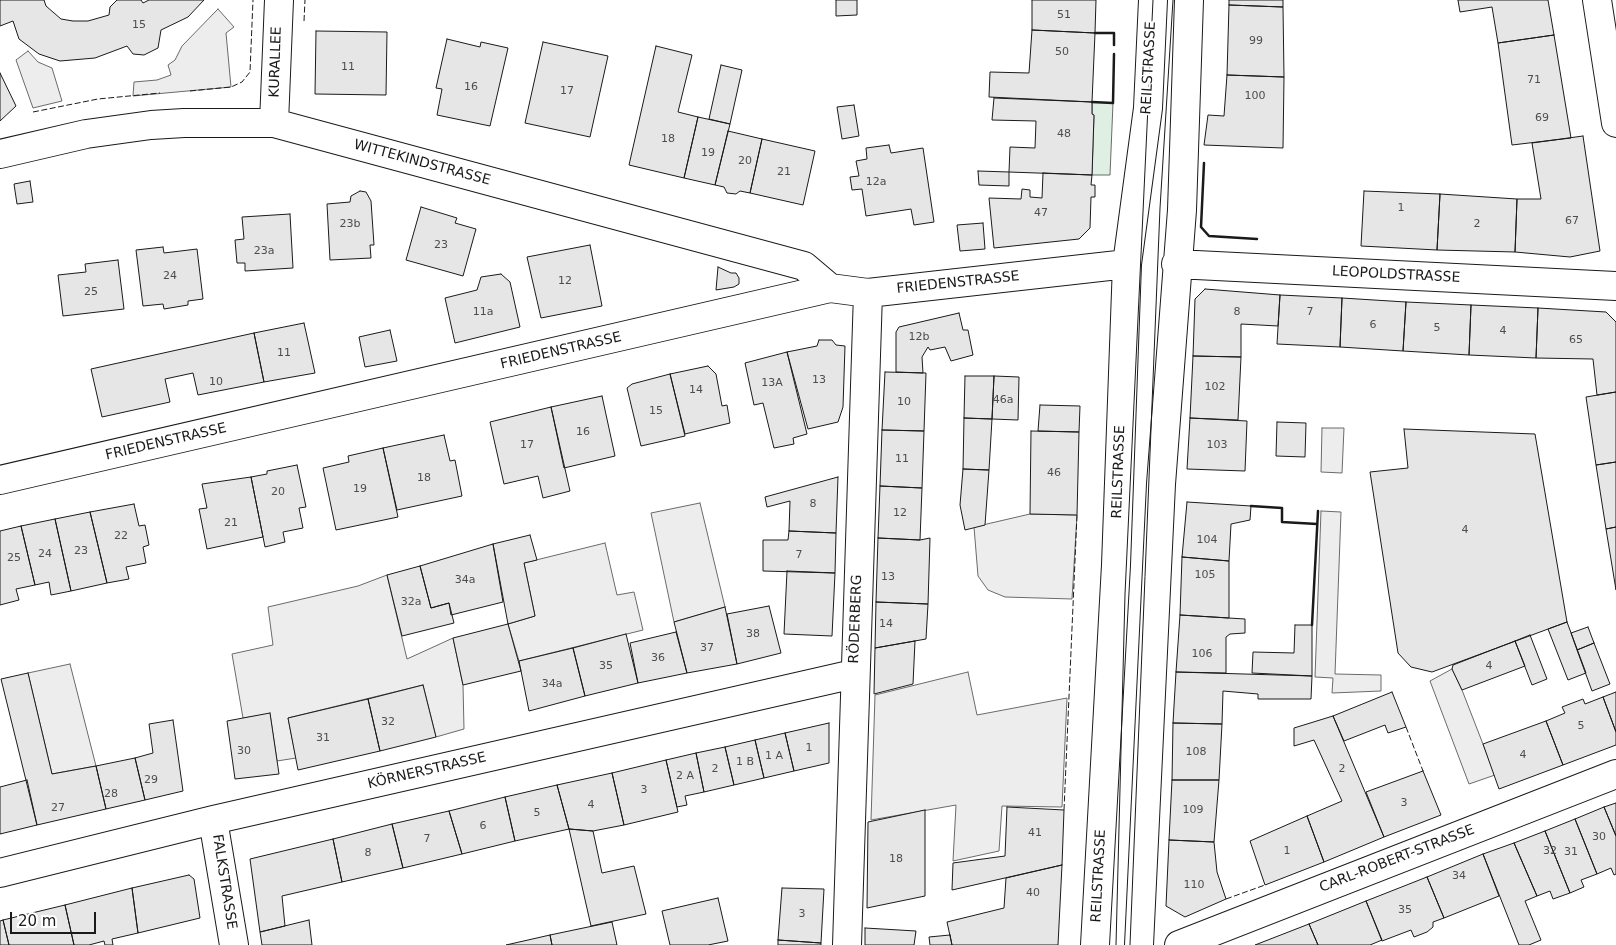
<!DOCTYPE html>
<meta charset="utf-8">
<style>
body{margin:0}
#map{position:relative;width:1616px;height:945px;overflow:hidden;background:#fff;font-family:"DejaVu Sans",sans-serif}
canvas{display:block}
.scale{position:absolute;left:10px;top:912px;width:86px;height:22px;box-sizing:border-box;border:2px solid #1a1a1a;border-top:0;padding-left:6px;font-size:15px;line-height:18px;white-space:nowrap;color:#1a1a1a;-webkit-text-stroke:4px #fff;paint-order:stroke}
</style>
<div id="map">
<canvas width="1616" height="945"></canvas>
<div class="scale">20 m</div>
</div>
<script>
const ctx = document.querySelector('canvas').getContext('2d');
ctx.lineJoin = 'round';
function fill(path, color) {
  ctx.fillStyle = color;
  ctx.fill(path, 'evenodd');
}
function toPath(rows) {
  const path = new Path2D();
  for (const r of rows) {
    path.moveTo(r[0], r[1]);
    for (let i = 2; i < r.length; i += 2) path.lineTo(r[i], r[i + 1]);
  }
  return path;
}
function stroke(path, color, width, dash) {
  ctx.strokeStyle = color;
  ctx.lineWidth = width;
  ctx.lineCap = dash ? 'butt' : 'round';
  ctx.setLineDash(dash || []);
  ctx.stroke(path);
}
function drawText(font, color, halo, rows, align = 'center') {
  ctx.font = font + ' "DejaVu Sans",sans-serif';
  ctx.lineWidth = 4;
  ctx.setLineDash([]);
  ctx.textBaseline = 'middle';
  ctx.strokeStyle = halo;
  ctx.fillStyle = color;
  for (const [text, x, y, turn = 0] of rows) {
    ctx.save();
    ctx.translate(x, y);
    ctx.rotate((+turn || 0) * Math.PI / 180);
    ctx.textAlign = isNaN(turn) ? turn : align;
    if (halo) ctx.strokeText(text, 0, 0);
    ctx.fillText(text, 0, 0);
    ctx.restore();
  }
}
const green = toPath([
 [1092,102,1113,103,1110,175,1092,175,1094,115,1092,114,1092,102]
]);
fill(green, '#e0efe3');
stroke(green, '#6a6a6a', 1);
const parking = toPath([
 [218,9,234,27,226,33,231,87,133,96,134,82,157,80,171,75,168,65,175,60,182,46,218,9],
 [28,51,38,62,52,68,62,101,33,108,16,60,28,51],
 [1322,428,1344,428,1342,473,1321,472,1322,428],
 [700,503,725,607,674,622,651,513,700,503],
 [1321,511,1341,512,1335,674,1381,675,1381,691,1332,693,1333,678,1315,677,1321,511],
 [1030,514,1077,515,1072,599,1005,597,988,590,978,576,974,527,1030,514],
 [605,543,617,595,634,592,643,630,519,661,508,624,535,616,524,563,605,543],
 [387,575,407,659,453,638,463,685,464,729,436,737,423,685,288,718,296,758,277,761,270,714,243,718,232,654,273,645,268,607,358,586,387,575],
 [70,664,96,766,52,774,28,673,70,664],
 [1452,669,1462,690,1495,775,1469,784,1430,681,1452,669],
 [968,672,977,715,1067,698,1062,807,1002,806,999,851,953,861,956,805,871,820,875,695,968,672]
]);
fill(parking, '#ededed');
stroke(parking, '#6a6a6a', 1);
const building = toPath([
 [0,0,44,0,46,6,61,19,73,21,88,21,109,15,110,7,117,0,141,0,143,3,149,0,204,0,188,17,161,30,158,48,144,55,133,54,127,46,95,58,60,61,39,54,19,39,13,21,0,26,0,0],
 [836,0,857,0,857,15,836,16,836,0],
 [1032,0,1096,0,1095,33,1032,30,1032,0],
 [1229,0,1283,0,1283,7,1229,5,1229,0],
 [1458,0,1548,0,1554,35,1498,43,1492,7,1460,12,1458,0],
 [1229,5,1283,7,1284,77,1227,75,1229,5],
 [1032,30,1095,33,1092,102,989,97,990,72,1029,73,1032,30],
 [316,31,387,32,386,95,315,94,316,31],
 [1554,35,1571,138,1512,145,1498,43,1554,35],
 [447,39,480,47,481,42,508,48,490,126,437,115,442,89,436,88,447,39],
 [543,42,608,56,590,137,525,123,543,42],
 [656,46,692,55,678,112,698,117,684,178,629,165,656,46],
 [721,65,742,70,730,124,709,119,721,65],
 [0,73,16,106,0,121,0,73],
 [1227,75,1284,77,1283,148,1204,145,1208,115,1224,116,1227,75],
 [994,98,1092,102,1092,114,1094,115,1092,175,1009,172,1010,147,1035,148,1036,121,992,120,994,98],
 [854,105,859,136,842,139,837,107,854,105],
 [698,117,730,124,715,185,684,178,698,117],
 [728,131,762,139,750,193,740,191,736,194,727,193,724,187,715,185,728,131],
 [1583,136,1600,251,1570,257,1515,252,1517,199,1541,199,1532,143,1583,136],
 [762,139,815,151,803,205,750,193,762,139],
 [889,145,891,153,923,148,934,222,914,225,911,209,866,216,862,189,852,190,850,177,859,176,856,161,867,159,866,148,889,145],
 [978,171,1009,172,1009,186,979,185,978,171],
 [1043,173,1092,175,1091,185,1095,185,1095,197,1091,197,1090,228,1079,239,994,248,989,198,1021,199,1022,189,1030,190,1030,197,1042,198,1043,173],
 [30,181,33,202,17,204,14,184,30,181],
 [360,191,366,192,371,201,374,245,370,245,371,258,330,260,327,204,350,202,351,196,360,191],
 [1364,191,1440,194,1437,250,1361,246,1364,191],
 [1440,194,1517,199,1515,252,1437,250,1440,194],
 [421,207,457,218,455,223,476,229,463,276,406,260,421,207],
 [290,214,293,268,245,271,245,263,237,263,235,240,244,239,242,217,290,214],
 [983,223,985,249,960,251,957,225,983,223],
 [590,245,602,306,541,318,527,257,590,245],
 [163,247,164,253,197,249,203,299,188,301,188,305,164,309,163,304,143,306,136,250,163,247],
 [118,260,124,309,63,316,58,275,86,272,85,264,118,260],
 [718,267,731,273,736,273,739,278,739,284,734,287,716,290,718,267],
 [501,274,510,282,520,327,455,343,445,298,477,290,481,277,501,274],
 [1205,289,1280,295,1278,326,1241,324,1241,357,1193,356,1195,299,1205,289],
 [1280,295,1342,298,1340,347,1277,344,1280,295],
 [1342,298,1406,302,1403,351,1340,347,1342,298],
 [1406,302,1471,305,1469,355,1403,351,1406,302],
 [1471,305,1538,308,1536,358,1469,355,1471,305],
 [1538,308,1606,312,1616,322,1616,392,1597,395,1593,359,1536,358,1538,308],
 [959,313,963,330,968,330,973,355,951,361,945,347,930,350,928,347,922,357,923,373,896,372,896,332,899,327,959,313],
 [304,323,315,373,264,382,254,333,304,323],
 [390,330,397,361,365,367,359,337,390,330],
 [254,333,264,382,198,395,193,373,165,379,170,402,102,417,91,369,254,333],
 [819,340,832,340,836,345,845,346,843,407,838,422,808,429,787,352,817,346,819,340],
 [787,352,807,434,793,438,794,444,774,448,763,403,754,405,745,363,787,352],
 [1193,356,1241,357,1238,420,1190,418,1193,356],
 [708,366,716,374,722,406,727,405,730,423,685,434,670,374,708,366],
 [885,372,926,373,924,431,882,430,885,372],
 [670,374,685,436,641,446,627,388,632,384,670,374],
 [965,376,994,376,992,419,964,418,965,376],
 [994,376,1019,377,1018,420,992,419,994,376],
 [1616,392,1616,462,1596,465,1586,397,1616,392],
 [602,396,615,456,564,468,551,407,602,396],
 [1040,405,1080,406,1079,432,1038,431,1040,405],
 [551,407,570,491,543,498,538,476,504,484,490,422,551,407],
 [964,418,992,419,989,470,963,469,964,418],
 [1190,418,1247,421,1245,471,1187,469,1190,418],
 [1277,422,1306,423,1305,457,1276,456,1277,422],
 [1404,429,1535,434,1567,622,1432,672,1411,667,1398,653,1370,472,1408,468,1404,429],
 [882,430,924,431,922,488,880,486,882,430],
 [1031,431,1079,432,1077,515,1030,514,1031,431],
 [444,435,450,461,455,460,462,496,397,510,383,448,444,435],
 [383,448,398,517,336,530,323,468,349,462,348,456,383,448],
 [1616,462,1616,527,1606,529,1596,465,1616,462],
 [297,465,306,507,299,508,303,528,283,532,285,542,265,547,251,477,267,474,267,471,297,465],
 [963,469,989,470,985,525,965,530,960,505,963,469],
 [251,477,263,537,207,549,199,509,207,508,202,484,251,477],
 [838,477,836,533,789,531,790,501,767,507,765,497,838,477],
 [880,486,922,488,920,540,878,538,880,486],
 [1187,502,1251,506,1250,520,1231,524,1229,561,1182,557,1187,502],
 [134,504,139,526,145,525,149,545,143,547,146,563,126,567,129,579,107,583,90,512,134,504],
 [90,512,107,583,71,591,55,519,90,512],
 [55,519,71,591,51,595,49,582,35,585,21,526,55,519],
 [21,526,35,585,16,589,19,600,0,605,0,531,21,526],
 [1616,527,1616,590,1606,529,1616,527],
 [789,531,836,533,835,573,763,571,763,540,788,540,789,531],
 [530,535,537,560,524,563,535,616,508,624,493,544,530,535],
 [878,538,920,540,930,538,928,604,876,602,878,538],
 [493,544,503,602,451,615,449,603,431,608,420,566,493,544],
 [1182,557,1229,561,1229,618,1180,615,1182,557],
 [420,566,431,608,449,603,454,623,402,636,387,575,420,566],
 [787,571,835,573,832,636,784,634,787,571],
 [876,602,928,604,926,639,875,648,876,602],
 [769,606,781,653,737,664,727,614,769,606],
 [725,607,737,664,687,673,674,622,725,607],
 [1180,615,1245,619,1245,633,1230,634,1226,637,1226,673,1176,672,1180,615],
 [1567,622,1586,673,1568,680,1548,629,1567,622],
 [508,624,521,671,463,685,453,638,508,624],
 [1295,625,1312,625,1312,676,1252,673,1253,652,1294,653,1295,625],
 [1588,627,1594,643,1577,650,1571,633,1588,627],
 [676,632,687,673,638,683,630,643,676,632],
 [626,634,638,683,585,696,573,648,626,634],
 [1530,635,1547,679,1532,685,1515,641,1530,635],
 [915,641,913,684,874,694,875,648,915,641],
 [1515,641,1525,666,1462,690,1452,669,1453,665,1515,641],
 [1594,643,1610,684,1592,691,1577,650,1594,643],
 [573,648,585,696,529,711,519,661,573,648],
 [1176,672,1312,676,1311,699,1258,699,1258,694,1223,691,1222,724,1173,723,1176,672],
 [28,673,52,774,96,766,106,809,37,825,1,679,28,673],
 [423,685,436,737,380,751,368,699,423,685],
 [1392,692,1406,727,1388,733,1385,725,1344,741,1333,716,1392,692],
 [1616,692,1616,732,1603,697,1616,692],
 [1603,697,1616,732,1616,745,1563,765,1546,721,1565,713,1562,707,1583,699,1585,704,1603,697],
 [368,699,380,751,298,770,288,718,368,699],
 [270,713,279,774,235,779,227,721,270,713],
 [1333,716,1384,837,1324,862,1307,816,1342,801,1314,740,1294,746,1294,728,1333,716],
 [173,720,183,791,145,800,135,758,153,753,149,724,173,720],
 [1546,721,1563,765,1499,789,1483,744,1546,721],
 [829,723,829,763,794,771,785,733,829,723],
 [1173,723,1222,724,1219,780,1172,780,1173,723],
 [785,733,794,771,764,778,755,740,785,733],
 [755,740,764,778,734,785,725,747,755,740],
 [725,747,734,785,704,792,696,753,725,747],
 [696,753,704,792,685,796,687,805,677,807,666,760,696,753],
 [135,758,145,800,106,809,96,766,135,758],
 [666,760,678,812,624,825,612,773,666,760],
 [1423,771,1441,815,1384,837,1366,792,1423,771],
 [612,773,624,825,593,831,569,829,557,785,612,773],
 [27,780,37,825,0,834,0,787,27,780],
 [1172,780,1219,780,1214,842,1169,840,1172,780],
 [557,785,569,829,515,841,505,797,557,785],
 [505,797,515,841,462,854,449,811,505,797],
 [1616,803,1616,836,1604,807,1616,803],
 [1007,807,1064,810,1062,865,952,890,953,863,1005,856,1007,807],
 [1604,807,1616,836,1616,874,1614,875,1611,868,1597,874,1575,819,1604,807],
 [925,810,925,896,867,908,868,822,925,810],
 [449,811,462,854,403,868,392,824,449,811],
 [1307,816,1324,862,1265,885,1250,841,1307,816],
 [1575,819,1597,874,1581,880,1584,887,1570,893,1545,831,1575,819],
 [392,824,403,868,342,882,333,839,392,824],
 [569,829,593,831,602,873,634,866,646,914,591,926,569,829],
 [1545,831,1570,893,1553,899,1550,891,1537,896,1514,843,1545,831],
 [333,839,342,882,282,896,285,926,260,932,250,859,333,839],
 [1169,840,1214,842,1217,872,1226,899,1185,917,1166,906,1169,840],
 [1514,843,1537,896,1525,901,1541,940,1529,945,1519,945,1483,854,1514,843],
 [1483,854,1499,896,1444,918,1427,877,1483,854],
 [1062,865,1058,945,952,945,947,922,1004,908,1006,878,1062,865],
 [189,875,194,879,200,918,138,933,132,888,189,875],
 [1427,877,1444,918,1433,922,1433,927,1427,932,1414,937,1411,930,1382,941,1366,901,1427,877],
 [132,888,138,933,112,939,113,945,105,945,104,941,89,945,74,945,65,905,132,888],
 [782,888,824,889,821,943,778,940,782,888],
 [718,898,728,941,708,945,670,945,662,911,718,898],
 [1366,901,1382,940,1370,945,1318,945,1309,924,1366,901],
 [65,905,74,945,9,945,3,920,65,905],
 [3,920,9,945,0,945,0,921,3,920],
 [309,920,312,945,262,945,260,932,309,920],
 [612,922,617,945,552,945,550,935,612,922],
 [1309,924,1318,945,1255,945,1309,924],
 [865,928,916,931,914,945,865,945,865,928],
 [550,935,552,945,506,945,550,935],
 [950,935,952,945,930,945,929,937,950,935],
 [778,940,821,943,821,945,778,945,778,940]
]);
fill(building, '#e6e6e6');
stroke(building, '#1a1a1a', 1);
const minor = toPath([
 [1597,0,1616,123],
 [274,123,279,0],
 [0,154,86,134,151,125,184,123,274,123,804,266,830,288],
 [1176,264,1616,286],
 [0,480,830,288,868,293,1127,264],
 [213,820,234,945],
 [0,873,213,820,854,674],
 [847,945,868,293],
 [1095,945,1116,565,1127,264,1148,108,1153,0],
 [1139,945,1161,484,1182,210,1189,0],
 [1179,945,1616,774]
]);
stroke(minor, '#1a1a1a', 30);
stroke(minor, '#fff', 28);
stroke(toPath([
 [1116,945,1125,594,1153,0],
 [1130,945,1160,208,1173,0]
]), '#1a1a1a', 1);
stroke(toPath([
 [304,21,305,0],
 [190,91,231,87,242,82,250,72,253,0],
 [33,112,98,99,160,93],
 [1406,727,1423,771],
 [1064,810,1077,515],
 [1226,899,1265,885]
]), '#1a1a1a', 1, [6, 2.5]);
stroke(toPath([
 [1095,33,1114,33,1114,45],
 [1092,102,1113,103,1114,54],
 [1204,163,1201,227,1209,236,1257,239],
 [1251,506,1282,508,1282,522,1317,524],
 [1312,625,1318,511]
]), '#1a1a1a', 2.5);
drawText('11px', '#4d4d4d', null, [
 ["51",1064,15],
 ["15",139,25],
 ["99",1256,41],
 ["50",1062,52],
 ["11",348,67],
 ["71",1534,80],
 ["16",471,87],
 ["17",567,91],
 ["100",1255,96],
 ["69",1542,118],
 ["48",1064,134],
 ["18",668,139],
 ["19",708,153],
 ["20",745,161],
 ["21",784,172],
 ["12a",876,182],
 ["1",1401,208],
 ["47",1041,213],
 ["67",1572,221],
 ["23b",350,224],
 ["2",1477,224],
 ["23",441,245],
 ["23a",264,251],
 ["24",170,276],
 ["12",565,281],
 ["25",91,292],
 ["11a",483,312],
 ["8",1237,312],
 ["7",1310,312],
 ["6",1373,325],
 ["5",1437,328],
 ["4",1503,331],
 ["12b",919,337],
 ["65",1576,340],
 ["11",284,353],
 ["13",819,380],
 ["10",216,382],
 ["13A",772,383],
 ["102",1215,387],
 ["14",696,390],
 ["46a",1003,400],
 ["10",904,402],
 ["15",656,411],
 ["16",583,432],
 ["17",527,445],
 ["103",1217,445],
 ["11",902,459],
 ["46",1054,473],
 ["18",424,478],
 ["19",360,489],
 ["20",278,492],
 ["8",813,504],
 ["12",900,513],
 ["21",231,523],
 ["4",1465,530],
 ["22",121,536],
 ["104",1207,540],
 ["23",81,551],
 ["24",45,554],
 ["7",799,555],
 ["25",14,558],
 ["105",1205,575],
 ["13",888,577],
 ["34a",465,580],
 ["32a",411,602],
 ["14",886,624],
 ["38",753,634],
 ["37",707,648],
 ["106",1202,654],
 ["36",658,658],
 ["35",606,666],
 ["4",1489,666],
 ["34a",552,684],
 ["32",388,722],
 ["5",1581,726],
 ["31",323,738],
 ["1",809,748],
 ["30",244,751],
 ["108",1196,752],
 ["4",1523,755],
 ["1 A",774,756],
 ["1 B",745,762],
 ["2",715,769],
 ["2",1342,769],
 ["2 A",685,776],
 ["29",151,780],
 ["3",644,790],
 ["28",111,794],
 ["3",1404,803],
 ["4",591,805],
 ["27",58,808],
 ["109",1193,810],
 ["5",537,813],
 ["6",483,826],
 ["41",1035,833],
 ["30",1599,837],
 ["7",427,839],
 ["1",1287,851],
 ["32",1550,851],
 ["31",1571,852],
 ["8",368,853],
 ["18",896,859],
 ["34",1459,876],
 ["110",1194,885],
 ["40",1033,893],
 ["35",1405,910],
 ["3",802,914]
]);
drawText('14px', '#1a1a1a', '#fff', [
 ["KURALLEE",276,62,-88],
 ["REILSTRASSE",1149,68,-87],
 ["WITTEKINDSTRASSE",422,163,15],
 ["LEOPOLDSTRASSE",1396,275,3],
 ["FRIEDENSTRASSE",958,283,-6],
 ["FRIEDENSTRASSE",561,351,-13],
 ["FRIEDENSTRASSE",166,442,-13],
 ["REILSTRASSE",1119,472,-88],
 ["RÖDERBERG",856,619,-88],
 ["KÖRNERSTRASSE",427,771,-13],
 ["CARL-ROBERT-STRASSE",1397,859,-21],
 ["REILSTRASSE",1099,876,-87],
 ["FALKSTRASSE",224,882,81]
]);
</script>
